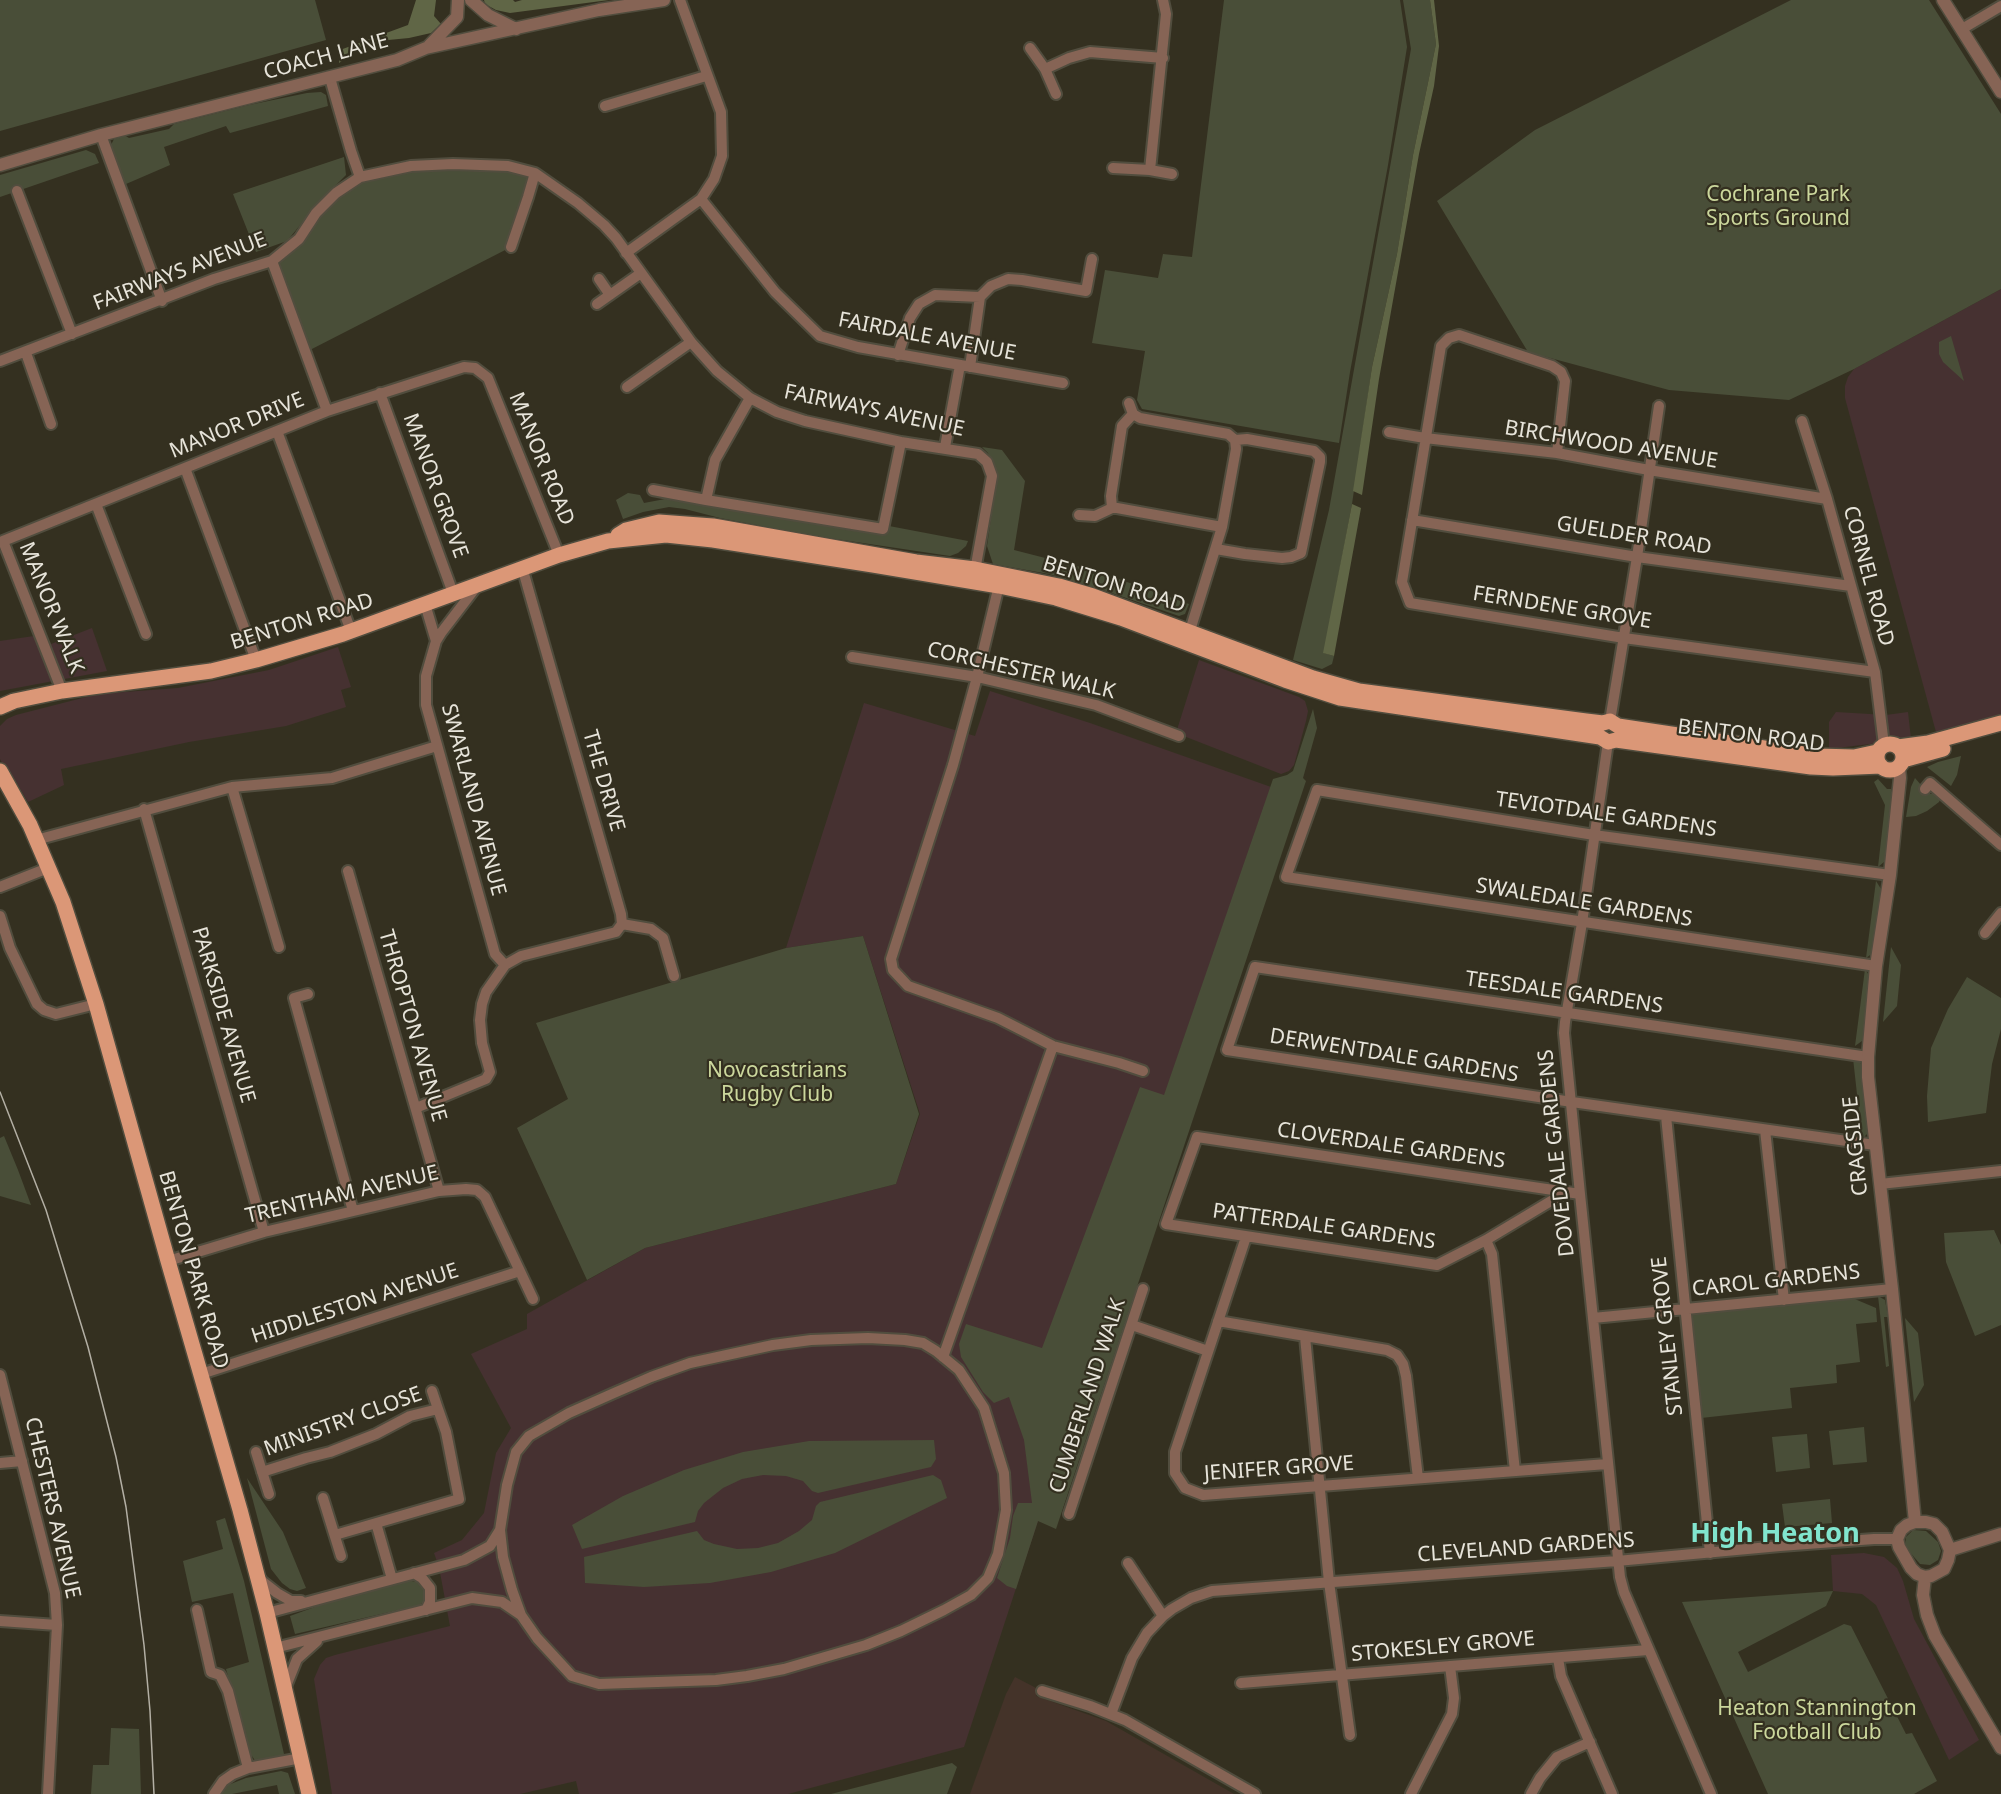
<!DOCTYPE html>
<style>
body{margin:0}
canvas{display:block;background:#343020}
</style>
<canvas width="2001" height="1794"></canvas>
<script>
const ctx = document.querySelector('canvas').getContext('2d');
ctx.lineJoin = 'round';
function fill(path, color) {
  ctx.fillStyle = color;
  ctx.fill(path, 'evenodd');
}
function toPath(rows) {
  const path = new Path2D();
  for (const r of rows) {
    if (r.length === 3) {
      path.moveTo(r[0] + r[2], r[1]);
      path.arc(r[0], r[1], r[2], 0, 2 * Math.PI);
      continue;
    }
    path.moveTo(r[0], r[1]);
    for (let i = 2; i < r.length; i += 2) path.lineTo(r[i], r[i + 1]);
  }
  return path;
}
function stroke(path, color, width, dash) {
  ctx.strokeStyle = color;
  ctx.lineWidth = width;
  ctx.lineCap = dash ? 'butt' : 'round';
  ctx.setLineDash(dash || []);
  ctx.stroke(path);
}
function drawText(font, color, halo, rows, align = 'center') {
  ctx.font = font + ' "Noto Sans",sans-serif';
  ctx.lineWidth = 4.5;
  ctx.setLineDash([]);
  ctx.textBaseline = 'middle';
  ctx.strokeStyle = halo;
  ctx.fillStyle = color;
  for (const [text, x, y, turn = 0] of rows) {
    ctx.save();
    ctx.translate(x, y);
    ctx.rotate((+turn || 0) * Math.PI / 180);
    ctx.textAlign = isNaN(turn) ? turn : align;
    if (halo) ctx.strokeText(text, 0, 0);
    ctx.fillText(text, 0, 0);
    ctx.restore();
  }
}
fill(toPath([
 [2001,289,2001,715,1936,732,1845,398,1845,386,1848,377,1854,369],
 [92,628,107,671,0,691,0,641,34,636,51,644],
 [338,647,351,687,341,690,346,707,286,726,189,742,61,769,64,785,28,802,13,777,4,767,0,759,0,726,7,719,16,715,98,694,178,688,269,670],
 [1199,660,1299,697,1305,701,1308,711,1306,721,1294,765,1289,771,1281,774,1176,733],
 [990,691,1090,723,1271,787,1033,1476,1038,1521,964,1747,788,1794,579,1794,576,1781,520,1794,332,1794,314,1679,320,1665,326,1658,335,1655,450,1626,439,1567,434,1553,462,1540,484,1513,496,1453,511,1428,471,1354,527,1329,527,1314,645,1248,896,1184,920,1114,863,936,786,948,864,703,975,736],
 [1836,712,1886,715,1908,712,1911,739,1829,749,1829,722],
 [1864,1553,1884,1557,1897,1568,1903,1581,1914,1619,1979,1740,1949,1760,1876,1605,1862,1594,1833,1591,1831,1555]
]), '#463131');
fill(toPath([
 [1015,1677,1038,1689,1036,1696,1106,1721,1234,1794,970,1794,1006,1694]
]), '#443329');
fill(toPath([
 [0,0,315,0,326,40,0,131],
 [1224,0,1400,0,1407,47,1388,165,1350,372,1339,443,1142,409,1137,400,1145,351,1092,343,1105,270,1158,278,1163,254,1192,257],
 [1403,0,1430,0,1436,44,1413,155,1397,254,1372,367,1352,504,1324,653,1334,656,1332,664,1322,669,1293,660,1329,510,1411,49],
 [1791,0,1929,0,2001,114,2001,289,1854,369,1789,400,1669,390,1528,352,1437,201,1535,130],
 [321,92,326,95,328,106,230,133,226,126,164,147,170,165,126,184,118,165,113,160,109,149,114,139,124,135,129,138,169,129,174,124,249,105,307,93],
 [86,150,95,154,99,163,0,197,0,175],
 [344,157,346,175,320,201,287,241,256,252,233,194],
 [411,166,535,173,511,247,306,352,272,261,316,213,360,177],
 [1951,336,1964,381,1943,362,1939,354,1939,342],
 [982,447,1002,450,1025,481,1014,550,1096,571,1189,604,1185,614,1179,616,1097,588,1049,574,993,564,987,546,996,484,988,453],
 [628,493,640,495,644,503,665,499,874,534,885,530,889,526,968,541,966,546,958,553,950,556,809,535,720,518,685,509,669,507,643,512,623,519,616,500],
 [1313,709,1317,728,1303,778,1306,781,1056,1529,1038,1521,1016,1589,1007,1586,997,1578,1010,1538,1013,1516,1018,1503,1032,1503,1024,1440,1009,1397,994,1403,983,1392,961,1357,959,1344,966,1324,1042,1348,1140,1087,1164,1095,1273,779,1287,775,1293,771],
 [1961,756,1957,775,1951,786,1927,767,1938,762],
 [1915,778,1921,785,1920,789,1924,794,1936,794,1941,797,1939,802,1927,811,1916,816,1906,817,1911,787],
 [1878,779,1887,789,1891,789,1892,805,1886,858,1884,862,1878,867,1885,805,1874,782],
 [1876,881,1881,889,1874,949,1873,953,1866,958],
 [863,936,919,1114,896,1184,645,1248,587,1280,517,1128,568,1099,536,1023,786,948],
 [1891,947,1901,965,1897,1006,1883,1022],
 [1865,969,1870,977,1863,1037,1862,1041,1855,1046],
 [1967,977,2001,998,2001,1029,1992,1064,1986,1113,1928,1122,1927,1096,1931,1048,1948,1009],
 [1853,1058,1860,1062,1863,1068,1868,1129,1868,1133,1862,1139],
 [4,1136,18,1170,31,1205,0,1196,0,1138],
 [1994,1230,2001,1245,2001,1325,1975,1336,1946,1262,1944,1233],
 [1878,1296,1885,1300,1888,1317,1884,1317,1889,1366,1886,1367],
 [1850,1297,1876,1308,1877,1322,1856,1324,1860,1362,1836,1365,1837,1383,1790,1388,1792,1408,1701,1418,1689,1313],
 [1905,1318,1918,1333,1924,1385,1914,1402],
 [1864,1427,1867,1462,1833,1465,1829,1431],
 [1807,1434,1810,1468,1776,1472,1772,1437],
 [934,1440,936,1459,931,1467,818,1493,812,1491,803,1481,786,1476,763,1475,742,1479,723,1488,704,1503,698,1511,695,1522,582,1549,572,1525,623,1496,684,1470,743,1452,809,1441],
 [933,1475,941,1480,947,1498,835,1553,771,1572,710,1583,644,1587,585,1583,584,1557,697,1531,704,1540,714,1544,737,1549,758,1548,778,1543,799,1531,812,1520,816,1506,820,1502],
 [247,1478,283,1532,306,1588,297,1591,290,1589,282,1583,271,1569],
 [1830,1499,1832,1523,1785,1527,1782,1504],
 [225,1518,244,1581,284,1754,281,1758,256,1762,250,1753,226,1669,249,1662,233,1593,192,1602,183,1561,223,1549,216,1521],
 [1913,1530,1926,1531,1938,1542,1941,1551,1938,1560,1930,1565,1920,1564,1908,1550,1905,1546,1906,1537],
 [411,1581,419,1582,424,1587,426,1593,425,1600,420,1605,295,1634,290,1616,334,1600],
 [1833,1591,1826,1606,1738,1652,1748,1672,1844,1624,1851,1626,1906,1734,1912,1733,1937,1781,1914,1794,1768,1794,1682,1602],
 [111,1728,139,1729,141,1794,91,1794,93,1765,109,1765],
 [952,1763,957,1767,947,1794,831,1794],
 [281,1771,288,1773,295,1794,279,1794,277,1785,232,1794,222,1794,228,1785,246,1778]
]), '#494e38');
fill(toPath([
 [416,0,436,0,434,16,441,24,431,33,409,38,378,41,357,50,339,63,340,50,408,25],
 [484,0,513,0,515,2,522,0,609,0,510,13,496,10,485,4],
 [1430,0,1434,0,1439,46,1434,86,1419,154,1379,379,1362,495,1353,491,1372,367,1397,254,1413,155,1436,44],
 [1352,504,1361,508,1334,656,1323,653]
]), '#606646');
const minor = toPath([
 [1163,0,1166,14,1150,170,1172,174],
 [1962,29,2001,6],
 [1030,48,1045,69,1069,58,1090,52,1163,58],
 [1045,69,1056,94],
 [330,78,351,151,360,177],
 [605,106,706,76],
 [101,135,162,301],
 [1113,168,1150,170],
 [17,191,72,334],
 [701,199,775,292,820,336,858,347,1063,383],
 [511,247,528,197,535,173],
 [626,253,701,199,714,179,722,156,721,112,680,0],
 [272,261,327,411],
 [599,279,610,295],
 [980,297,991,286,1008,279,1022,280,1086,291,1092,259],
 [597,304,641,273],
 [26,353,51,424],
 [898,355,910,318,919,304,935,295,980,297,970,367],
 [0,361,214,279,272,261,299,239,316,213,336,193,360,177,411,166,453,164,508,166,535,173,578,203,604,225,616,238,691,342,717,371,750,398,777,412,805,421,901,442,978,454,987,462,992,476,974,576],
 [627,387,691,342],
 [380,393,453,593],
 [750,398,715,460,706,500,883,529,901,442],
 [1129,403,1133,414,1140,418,1228,434,1235,440,1236,449,1222,527,1188,637],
 [1802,421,1827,499,1875,672,1884,745],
 [277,431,351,631],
 [1389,432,1425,438,1557,453,1649,470,1827,499],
 [945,447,960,365],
 [1557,453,1565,381,1561,372,1552,366,1459,335,1449,338,1441,346,1402,582,1410,603,1624,638,1875,672],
 [185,468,256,660],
 [653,490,706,500],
 [96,504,146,634],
 [1112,508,1111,496,1122,426,1133,414],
 [1079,515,1095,516,1112,508,1117,508,1222,527],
 [1412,520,1637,557,1851,586],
 [3,541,327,411,464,367,475,368,488,378,559,555],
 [3,541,62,691],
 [1216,549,1245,554,1282,558,1291,557,1301,553,1320,462,1320,457,1314,451,1247,439,1235,440],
 [522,567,621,914,622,924,651,929,663,938,674,976],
 [1000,581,977,677,953,765,891,959,893,970,908,986,998,1018,1053,1046,1119,1063,1143,1071],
 [477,586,441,633,436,641,426,676,426,705,495,954,505,965],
 [425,604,436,641],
 [852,657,977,677,1096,705,1179,736],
 [1610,721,1637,557,1659,406],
 [1608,742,1582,923,1565,1022,1564,1033,1580,1194,1620,1577,1624,1592,1711,1794],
 [232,787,279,947],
 [1925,789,1930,783,2001,845],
 [144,809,264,1232],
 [36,840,232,787,332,778,437,746],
 [348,871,439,1191],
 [0,887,48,868],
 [0,916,10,948,37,1004,44,1010,56,1014,96,1004],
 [1985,933,2001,913],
 [1876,966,1286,877,1317,790,1594,835,1890,875],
 [308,994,294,998,353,1211],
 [1868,1057,1255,967,1227,1050,1572,1102,1875,1145],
 [416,1108,486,1079,490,1072,482,1043,480,1020,482,1004,486,992,505,965,521,956,616,932,622,924],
 [1666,1116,1710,1553],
 [1765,1130,1784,1300],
 [1880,1184,2001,1171],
 [1566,1192,1486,1240,1437,1265,1166,1224,1197,1137,1580,1194],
 [1246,1237,1175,1452,1175,1473,1185,1488,1203,1495,1607,1464],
 [1486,1240,1492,1254,1515,1471],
 [168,1261,264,1232,439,1191,466,1189,477,1190,485,1197,533,1299],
 [1593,1318,1892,1289],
 [1218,1321,1387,1350,1397,1355,1403,1364,1406,1376,1418,1478],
 [1132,1325,1208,1351],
 [1305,1337,1329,1582,1350,1735],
 [943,1357,1053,1046],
 [201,1374,520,1271],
 [0,1375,55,1593,57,1625,48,1794],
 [432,1391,438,1409],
 [256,1452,269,1494],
 [0,1463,22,1461],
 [262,1472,306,1458,330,1452,376,1434,410,1416,438,1409,446,1432,459,1499,335,1535],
 [323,1498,341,1556],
 [1069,1514,1143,1289],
 [376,1523,392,1579],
 [1128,1563,1163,1616],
 [414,1573,422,1578,430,1588,430,1602,426,1610],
 [259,1577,263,1582,277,1593,291,1601,301,1601],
 [197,1610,211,1672,220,1675,228,1691,248,1768],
 [267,1613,464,1560,490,1546,500,1530],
 [0,1621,57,1625],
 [275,1648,472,1598,502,1602,521,1615,537,1638,572,1676,599,1684,716,1680,747,1676,784,1669,866,1645,901,1631,944,1610,971,1595,988,1578,998,1554,1006,1510,1004,1473,984,1408,959,1370,936,1351,923,1343,905,1340,868,1338,811,1340,773,1345,690,1363,651,1377,614,1393,569,1413,529,1436,516,1452,507,1485,500,1530,503,1557,512,1590,521,1615],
 [1558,1658,1561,1676,1612,1794],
 [1241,1683,1648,1650],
 [285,1689,297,1659,317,1641],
 [1042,1691,1090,1706,1125,1720,1255,1794],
 [1111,1714,1132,1658,1147,1633,1163,1616,1172,1609,1191,1598,1212,1591,1617,1561,1780,1546,1874,1539,1897,1539],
 [214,1794,223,1781,233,1774,248,1768,301,1758],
 [1411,1794,1452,1714,1454,1698,1450,1666],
 [1531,1794,1540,1778,1557,1757,1590,1742]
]);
const tertiary = toPath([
 [471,0,488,15,516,29],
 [1943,0,2001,92],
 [429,46,457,17,458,0],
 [0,165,101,135,397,60,426,48,599,10,664,0],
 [1899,767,1900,778,1890,875,1876,966,1868,1057,1868,1077,1892,1289,1915,1522],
 [1915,1522,1926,1522,1934,1524,1942,1532,1950,1550,1948,1560,1944,1569,1931,1576,1925,1577,1917,1574,1911,1568,1899,1547,1897,1539,1901,1530,1907,1525,1915,1522],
 [1950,1550,2001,1534],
 [1925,1577,1923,1595,1927,1615,1935,1636,2001,1748]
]);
const primary = toPath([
 [618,535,626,530,659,522,713,526,916,562,975,569,1059,586,1093,596,1313,678,1359,691,1586,721,1603,723,1610,721,1618,726,1817,756,1854,757,1877,752],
 [0,707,14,701,62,691,211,671,256,660,343,634,559,555,608,541,666,535,713,540,873,565,999,586,1056,598,1121,618,1285,680,1340,698,1600,737,1608,742,1616,740,1811,767,1833,768,1881,766],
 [1890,757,13],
 [1898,747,1928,743,2001,723],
 [1903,760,1943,749],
 [0,771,30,825,63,902,96,1004,168,1261,240,1510,267,1613,309,1794]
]);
stroke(minor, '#514d3e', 14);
stroke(tertiary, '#514d3e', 15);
stroke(primary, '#514d3e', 18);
stroke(minor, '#866455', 10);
stroke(tertiary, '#866455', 12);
stroke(primary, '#db9777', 15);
stroke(toPath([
 [0,1092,46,1210,88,1347,116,1457,126,1507,144,1645,150,1711,154,1794]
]), '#b3afa4', 1.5);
drawText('21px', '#e7e4da', '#343020', [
 ["COACH LANE",326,57,-15],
 ["FAIRWAYS AVENUE",180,272,-21],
 ["FAIRDALE AVENUE",927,337,11],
 ["FAIRWAYS AVENUE",874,411,12],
 ["MANOR DRIVE",237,426,-22],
 ["BIRCHWOOD AVENUE",1611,445,9],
 ["MANOR ROAD",541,459,68],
 ["MANOR GROVE",435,486,70],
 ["GUELDER ROAD",1634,536,9],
 ["CORNEL ROAD",1868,576,75],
 ["BENTON ROAD",1114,585,17],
 ["MANOR WALK",51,608,68],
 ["FERNDENE GROVE",1562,608,9],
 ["BENTON ROAD",302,622,-17],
 ["CORCHESTER WALK",1021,671,13],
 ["BENTON ROAD",1751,736,7],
 ["THE DRIVE",603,781,74],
 ["SWARLAND AVENUE",473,800,75],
 ["TEVIOTDALE GARDENS",1606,815,8],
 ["SWALEDALE GARDENS",1584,903,9],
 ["TEESDALE GARDENS",1564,993,8],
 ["PARKSIDE AVENUE",223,1015,74],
 ["THROPTON AVENUE",412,1026,74],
 ["DERWENTDALE GARDENS",1394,1056,9],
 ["CLOVERDALE GARDENS",1391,1146,8],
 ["CRAGSIDE",1856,1146,-96],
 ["DOVEDALE GARDENS",1557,1153,-96],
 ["TRENTHAM AVENUE",342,1195,-13],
 ["PATTERDALE GARDENS",1324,1227,8],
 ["BENTON PARK ROAD",193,1270,74],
 ["CAROL GARDENS",1776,1281,-6],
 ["HIDDLESTON AVENUE",355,1304,-18],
 ["STANLEY GROVE",1668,1336,-96],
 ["CUMBERLAND WALK",1088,1396,-72],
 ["MINISTRY CLOSE",343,1422,-20],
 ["JENIFER GROVE",1279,1469,-4],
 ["CHESTERS AVENUE",52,1508,77],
 ["CLEVELAND GARDENS",1526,1548,-4],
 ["STOKESLEY GROVE",1443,1647,-5]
]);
drawText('21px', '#cbd79c', '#343020', [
 ["Cochrane Park",1778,195],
 ["Sports Ground",1778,219],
 ["Novocastrians",777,1071],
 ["Rugby Club",777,1095],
 ["Heaton Stannington",1817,1709],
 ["Football Club",1817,1733]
]);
drawText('bold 27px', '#81e5ce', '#343020', [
 ["High Heaton",1775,1534]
]);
</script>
